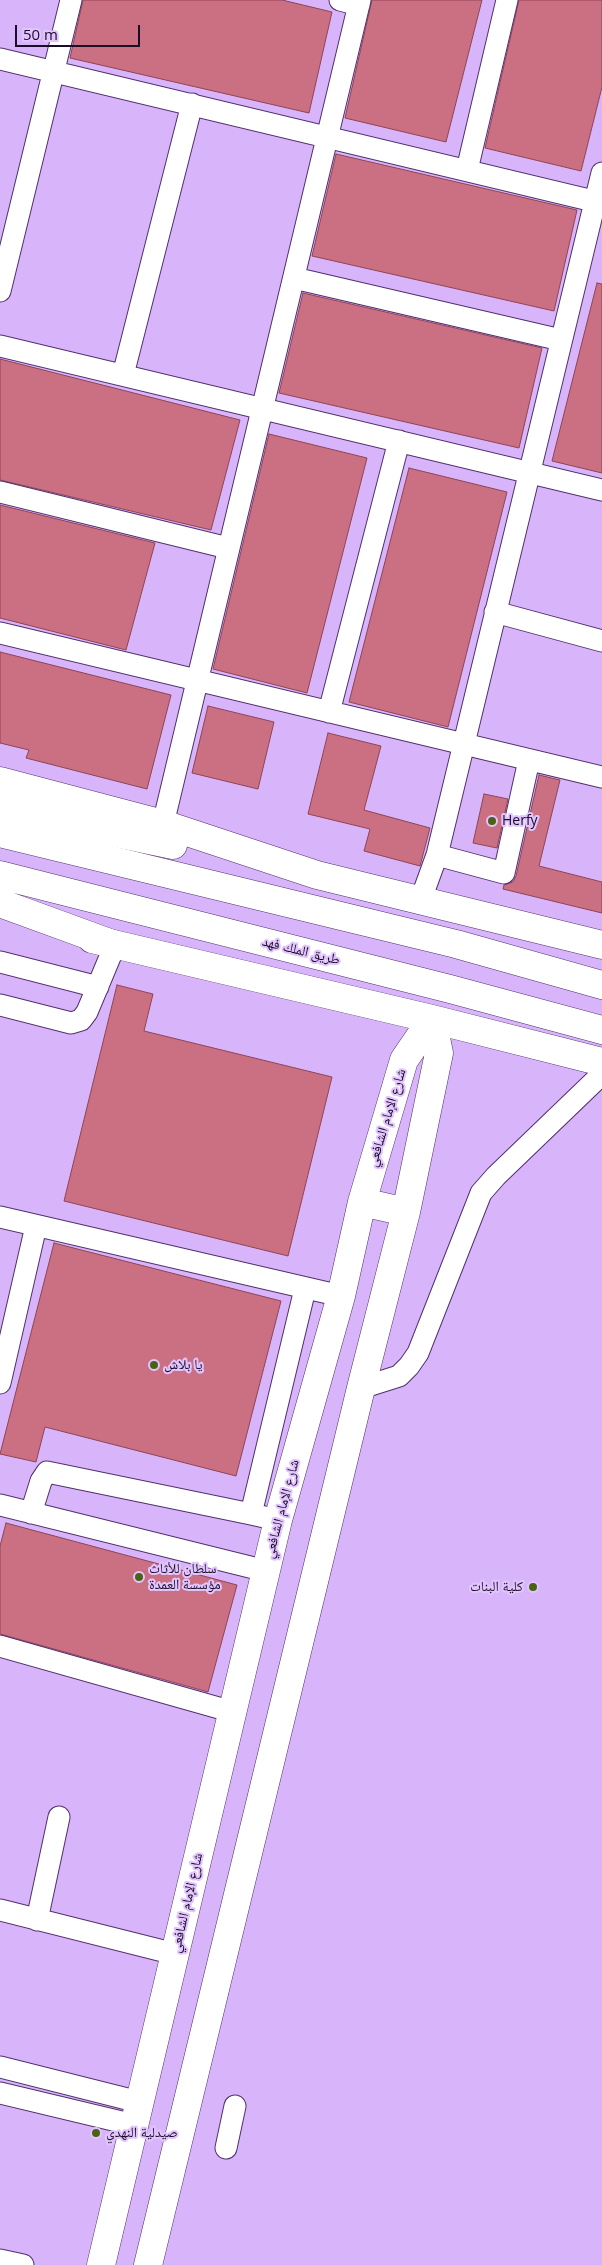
<!DOCTYPE html>
<meta charset="utf-8">
<style>
body{margin:0}
#map{position:relative;width:602px;height:2265px;overflow:hidden;background:#d8b5fb;font-family:"Open Sans",sans-serif}
canvas{display:block}
.scale{position:absolute;left:15px;top:25px;width:125px;height:22px;box-sizing:border-box;border:2px solid #1a0d26;border-top:0;padding-left:6px;font-size:15px;line-height:18px;white-space:nowrap;color:#1a0d26;-webkit-text-stroke:4px #e2c5fe;paint-order:stroke}
</style>
<div id="map">
<canvas width="602" height="2265"></canvas>
<div class="scale">50 m</div>
</div>
<script>
const ctx = document.querySelector('canvas').getContext('2d');
ctx.lineJoin = 'round';
function fill(path, color) {
  ctx.fillStyle = color;
  ctx.fill(path, 'evenodd');
}
function toPath(rows) {
  const path = new Path2D();
  for (const r of rows) {
    path.moveTo(r[0], r[1]);
    for (let i = 2; i < r.length; i += 2) path.lineTo(r[i], r[i + 1]);
  }
  return path;
}
function stroke(path, color, width, dash) {
  ctx.strokeStyle = color;
  ctx.lineWidth = width;
  ctx.lineCap = dash ? 'butt' : 'round';
  ctx.setLineDash(dash || []);
  ctx.stroke(path);
}
function drawText(font, color, halo, rows, align = 'center') {
  ctx.font = font + ' "Open Sans","Noto Naskh Arabic",sans-serif';
  ctx.lineWidth = 4;
  ctx.setLineDash([]);
  ctx.textBaseline = 'middle';
  ctx.strokeStyle = halo;
  ctx.fillStyle = color;
  for (const [text, x, y, turn = 0] of rows) {
    ctx.save();
    ctx.translate(x, y);
    ctx.rotate((+turn || 0) * Math.PI / 180);
    ctx.textAlign = isNaN(turn) ? turn : align;
    if (halo) ctx.strokeText(text, 0, 0);
    ctx.fillText(text, 0, 0);
    ctx.restore();
  }
}
const building = toPath([
 [83,0,282,0,332,12,309,113,70,58,83,0],
 [372,0,482,0,446,142,345,118,372,0],
 [519,0,602,0,602,87,581,171,485,148,519,0],
 [336,154,577,210,554,311,312,256,336,154],
 [597,283,602,284,602,473,552,461,597,283],
 [303,293,542,348,519,448,279,393,303,293],
 [0,359,240,420,211,530,0,480,0,359],
 [269,434,367,458,307,693,213,669,269,434],
 [409,468,507,492,448,727,349,702,409,468],
 [0,505,155,543,126,650,0,618,0,505],
 [0,652,171,695,147,789,26,758,29,750,0,743,0,652],
 [208,706,274,722,258,789,192,773,208,706],
 [328,733,381,746,364,810,430,828,420,866,364,851,370,829,308,814,328,733],
 [539,775,560,780,539,866,602,882,602,913,503,889,504,885,513,882,516,876,539,775],
 [484,794,508,799,497,848,473,843,484,794],
 [117,985,153,994,144,1031,332,1077,288,1256,64,1201,117,985],
 [54,1243,281,1301,236,1476,45,1427,36,1462,0,1454,54,1243],
 [6,1523,237,1585,208,1692,0,1634,0,1546,6,1523]
]);
fill(building, '#cb7083');
stroke(building, '#8f4355', 1);
const minor = toPath([
 [340,0,359,5],
 [0,59,602,203],
 [467,170,507,0],
 [294,278,561,340],
 [0,291,71,0],
 [0,346,602,490],
 [123,375,192,104],
 [0,492,228,548],
 [495,612,602,641],
 [0,633,602,777],
 [329,712,399,441],
 [163,824,360,0],
 [437,855,504,873,529,760],
 [421,899,437,855,602,173],
 [0,962,98,987],
 [0,1005,71,1023,81,1020,87,1012,115,945],
 [0,1217,341,1296],
 [0,1383,36,1226],
 [361,1388,399,1376,409,1366,418,1353,481,1193,496,1176,602,1074],
 [0,1505,266,1571],
 [31,1513,41,1481,47,1472,251,1514],
 [278,1520,251,1514,305,1289],
 [0,1646,233,1712],
 [0,1910,175,1954],
 [37,1920,59,1817],
 [0,2067,139,2102],
 [0,2093,134,2125],
 [226,2148,235,2106],
 [0,2260,23,2265]
]);
const major = toPath([
 [0,781,163,824,317,875,602,945],
 [0,809,173,845],
 [92,939,432,1019,602,1062],
 [362,1202,406,1212],
 [101,2265,278,1520,341,1296,362,1202,404,1060,432,1019],
 [148,2265,361,1388,406,1212,439,1053,432,1019]
]);
const highway = toPath([
 [0,833,456,944,602,985],
 [0,875,450,989,602,1030],
 [0,903,115,945]
]);
stroke(minor, '#51306c', 23);
stroke(major, '#51306c', 29);
stroke(highway, '#51306c', 29);
stroke(minor, '#fff', 21);
stroke(major, '#fff', 28);
stroke(highway, '#fff', 28);
for (const [x, y, r, color] of [
 [492,821,5,"#486314"],
 [154,1365,5,"#486314"],
 [139,1577,5,"#486314"],
 [533,1587,5,"#486314"],
 [96,2133,5,"#486314"]
]) {
  const dot = new Path2D();
  dot.arc(x, y, r, 0, 2 * Math.PI);
  ctx.fillStyle = color;
  ctx.fill(dot);
  stroke(dot, '#e2c5fe', 2);
}
drawText('14px', '#1a0d26', '#e2c5fe', [
 ["Herfy",502,821],
 ["يا بلاش",164,1365],
 ["سلطان للأثاث",149,1569],
 ["مؤسسة العمدة",149,1585],
 ["كلية البنات",523,1587,"right"],
 ["صيدلية النهدي",106,2133]
], 'left');
drawText('14px', '#1a0d26', '#e2c5fe', [
 ["طريق الملك فهد",301,951,14],
 ["شارع الإمام الشافعي",387,1118,-73],
 ["شارع الإمام الشافعي",282,1509,-75],
 ["شارع الإمام الشافعي",187,1903,-77]
]);
</script>
